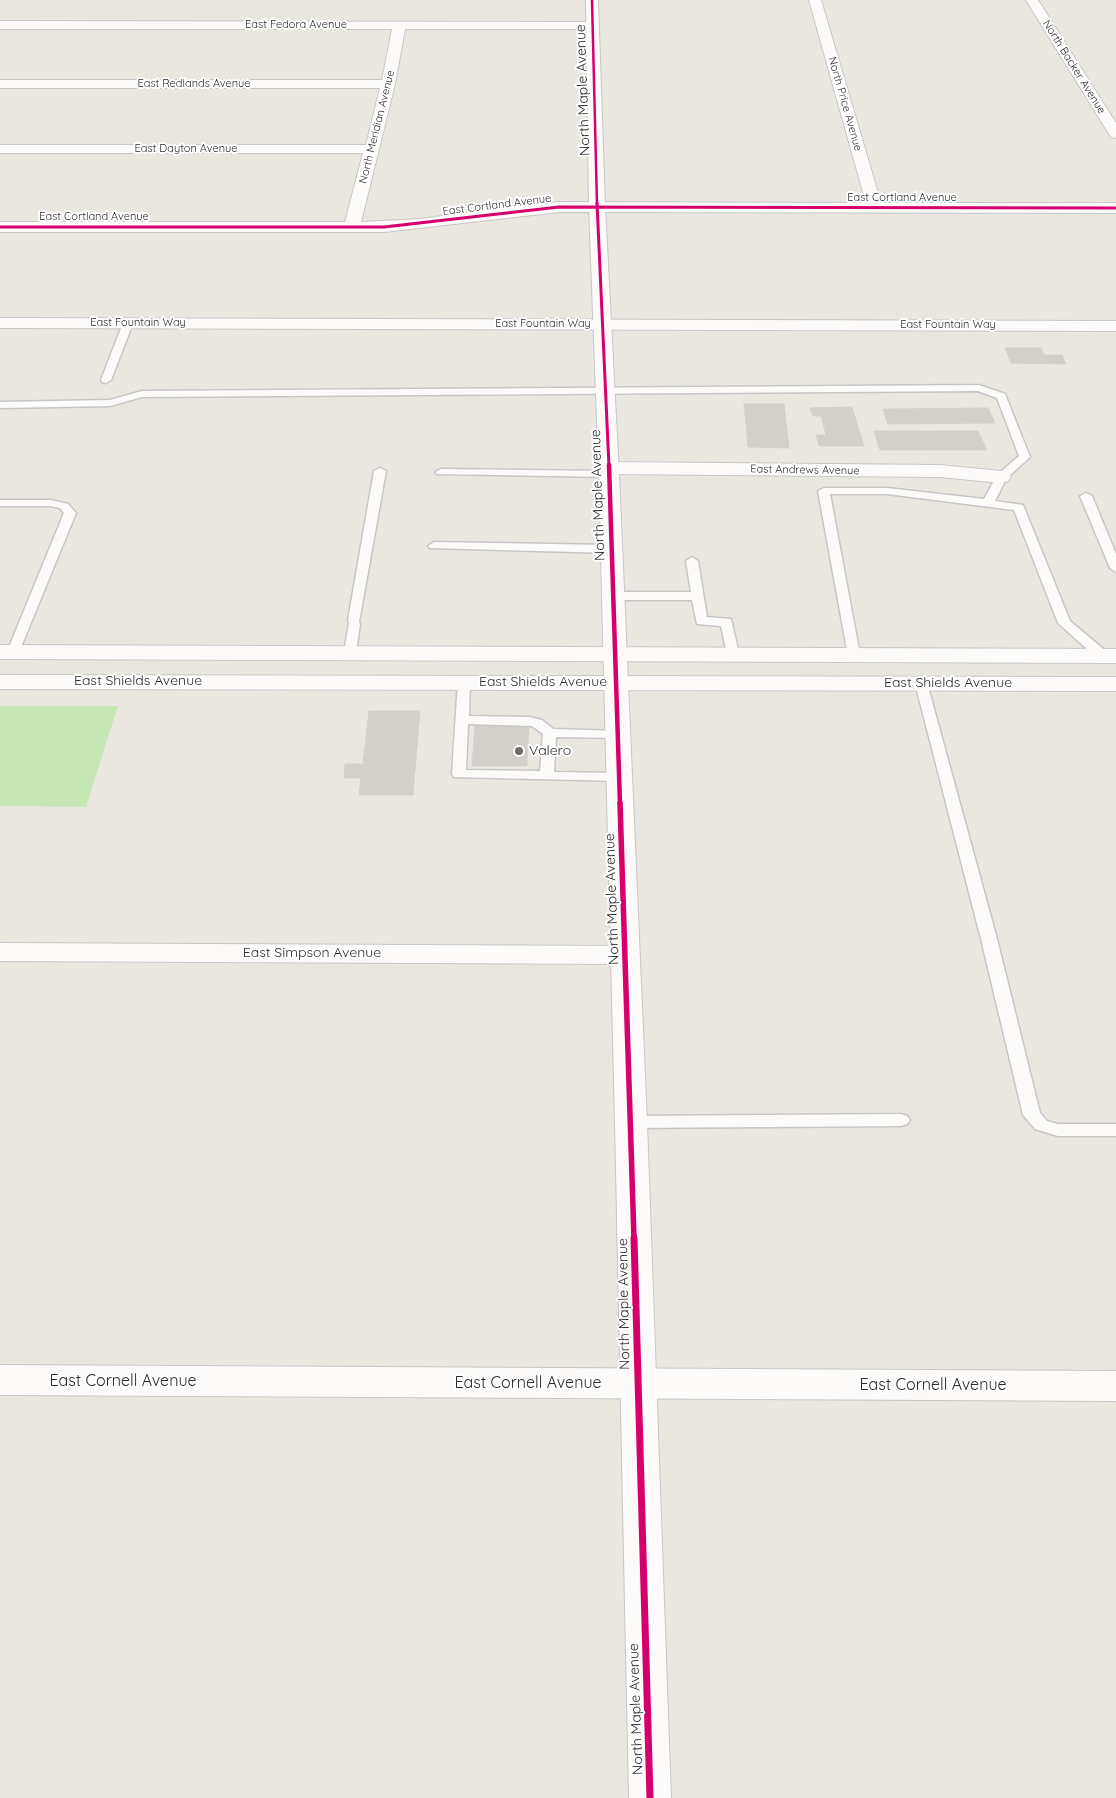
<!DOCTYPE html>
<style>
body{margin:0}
canvas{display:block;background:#eae7e0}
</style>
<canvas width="1116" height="1798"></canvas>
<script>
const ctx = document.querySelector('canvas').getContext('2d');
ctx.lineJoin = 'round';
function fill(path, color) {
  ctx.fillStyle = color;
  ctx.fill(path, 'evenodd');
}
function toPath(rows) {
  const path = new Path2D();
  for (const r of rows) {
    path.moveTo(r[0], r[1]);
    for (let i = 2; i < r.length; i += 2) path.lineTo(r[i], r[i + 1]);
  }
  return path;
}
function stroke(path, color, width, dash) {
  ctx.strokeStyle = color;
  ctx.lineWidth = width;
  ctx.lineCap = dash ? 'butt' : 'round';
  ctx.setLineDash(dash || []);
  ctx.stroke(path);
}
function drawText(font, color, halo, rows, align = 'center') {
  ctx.font = font + ' Quicksand,sans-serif';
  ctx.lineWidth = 4;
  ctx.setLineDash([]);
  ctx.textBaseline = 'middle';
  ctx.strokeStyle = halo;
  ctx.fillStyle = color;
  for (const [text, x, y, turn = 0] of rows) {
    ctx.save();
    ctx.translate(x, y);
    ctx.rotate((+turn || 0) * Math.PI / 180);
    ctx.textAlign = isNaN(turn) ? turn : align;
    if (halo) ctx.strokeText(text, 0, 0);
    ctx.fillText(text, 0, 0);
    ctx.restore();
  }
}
fill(toPath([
 [0,706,118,706,86,807,0,806]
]), '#c7e8b6');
const building = toPath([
 [1005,348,1041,348,1044,355,1062,355,1066,364,1011,363,1005,348],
 [744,404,784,404,789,448,748,447,744,404],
 [852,407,864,446,819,446,816,435,826,435,821,416,813,416,810,408,852,407],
 [988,408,995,423,888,424,883,409,988,408],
 [874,431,978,431,987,450,880,450,874,431],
 [369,711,420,711,413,795,359,795,361,778,344,778,345,764,363,764,369,711],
 [475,724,529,725,527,766,472,766,475,724]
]);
fill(building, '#d3d0cb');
stroke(building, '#d5d2cc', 1);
const service = toPath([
 [128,320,133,323,111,380,106,383,102,382,101,380,123,323,128,320],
 [979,385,1005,394,1030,457,1006,479,995,501,1023,505,1070,621,1108,653,1109,656,1108,659,1098,659,1058,623,1014,510,887,494,830,494,860,655,854,659,848,655,818,491,824,488,887,488,984,499,997,475,1019,456,997,398,978,391,142,397,110,406,0,408,0,402,110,400,142,391,979,385],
 [380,468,386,471,359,622,360,624,356,653,350,657,344,653,349,622,348,620,374,471,380,468],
 [441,469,609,471,615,474,609,477,437,474,435,472,441,469],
 [1086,493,1092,496,1116,554,1116,572,1110,568,1080,496,1086,493],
 [0,500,51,500,68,504,76,513,19,652,13,656,7,652,64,513,60,508,51,506,0,506,0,500],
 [434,542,611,545,617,549,611,553,430,548,428,546,434,542],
 [692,557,698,561,707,617,731,619,739,654,737,657,733,658,727,654,721,626,697,624,692,600,613,600,607,596,613,592,691,592,686,561,692,557],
 [464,677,470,681,469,716,529,717,542,720,553,729,623,731,625,734,618,738,556,737,554,772,619,773,626,777,619,781,454,777,452,774,458,681,464,677],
 [468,724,532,726,543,734,540,771,466,770,468,724],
 [921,679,927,683,997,939,1040,1113,1047,1121,1058,1124,1116,1124,1116,1136,1058,1136,1035,1129,1023,1115,981,939,915,683,921,679],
 [901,1114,907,1116,910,1120,907,1124,901,1126,631,1128,625,1126,622,1122,625,1118,631,1116,901,1114]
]);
const minor = toPath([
 [809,0,821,0,881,203,1116,203,1116,213,559,212,384,232,0,232,0,222,345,222,363,153,0,153,0,145,366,145,380,88,0,88,0,80,382,80,392,29,0,29,0,21,596,22,598,25,592,29,405,29,395,84,361,222,421,219,503,207,559,202,866,203,809,0],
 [1026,0,1038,0,1116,123,1116,138,1111,137,1109,134,1026,0],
 [0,318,1116,321,1116,331,0,328,0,318],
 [609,462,940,465,1001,471,1008,473,1011,477,1008,481,1001,483,940,477,609,474,602,472,599,468,602,464,609,462],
 [0,943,625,946,635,948,639,955,635,962,625,964,0,961,0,943],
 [0,1365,1116,1371,1116,1401,0,1395,0,1365]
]);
const tertiary = toPath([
 [586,0,598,0,605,207,619,474,647,1122,671,1798,629,1798,615,1122,599,474,589,207,586,0]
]);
const secondary = toPath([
 [0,645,1116,649,1116,663,0,659,0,645],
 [0,675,1116,677,1116,691,0,689,0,675]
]);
stroke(service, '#c7c6c6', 3);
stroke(minor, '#c7c6c6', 2);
stroke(tertiary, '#c7c6c6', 2);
stroke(secondary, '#c7c6c6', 2);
fill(service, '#fcfbfa');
fill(minor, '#fcfbfa');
fill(tertiary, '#fcfbfa');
fill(secondary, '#fcfbfa');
stroke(toPath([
 [592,0,597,204]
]), '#d6006c', 2.5);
stroke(toPath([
 [597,203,609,467],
 [0,227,384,227,559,207,1116,208]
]), '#d6006c', 3);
stroke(toPath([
 [609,465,620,804]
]), '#d6006c', 4.5);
stroke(toPath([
 [620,803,634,1239]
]), '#d6006c', 5.5);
stroke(toPath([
 [634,1238,650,1798]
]), '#d6006c', 7);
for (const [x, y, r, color] of [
 [519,751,5,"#6e6d6a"]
]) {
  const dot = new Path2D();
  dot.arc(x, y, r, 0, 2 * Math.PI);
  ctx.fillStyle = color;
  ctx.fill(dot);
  stroke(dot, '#fff', 2);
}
drawText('11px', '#2b2b2b', '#fff', [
 ["East Fedora Avenue",296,25],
 ["North Backer Avenue",1074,67,58],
 ["East Redlands Avenue",194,84],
 ["North Price Avenue",845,104,74],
 ["North Meridian Avenue",377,127,-76],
 ["East Dayton Avenue",186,149],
 ["East Cortland Avenue",902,198],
 ["East Cortland Avenue",497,205,-7],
 ["East Cortland Avenue",94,217],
 ["East Fountain Way",138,323],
 ["East Fountain Way",543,324],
 ["East Fountain Way",948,325],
 ["East Andrews Avenue",805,470,1]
]);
drawText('14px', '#2b2b2b', '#fff', [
 ["North Maple Avenue",583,90,-92],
 ["North Maple Avenue",598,495,-92],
 ["East Shields Avenue",138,681],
 ["East Shields Avenue",543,682],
 ["East Shields Avenue",948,683],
 ["North Maple Avenue",612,899,-92],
 ["East Simpson Avenue",312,953],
 ["North Maple Avenue",624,1304,-91],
 ["North Maple Avenue",636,1709,-92]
]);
drawText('14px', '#2b2b2b', '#fff', [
 ["Valero",529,751]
], 'left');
drawText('16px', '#2b2b2b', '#fff', [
 ["East Cornell Avenue",123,1381],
 ["East Cornell Avenue",528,1383],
 ["East Cornell Avenue",933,1385]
]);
</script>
